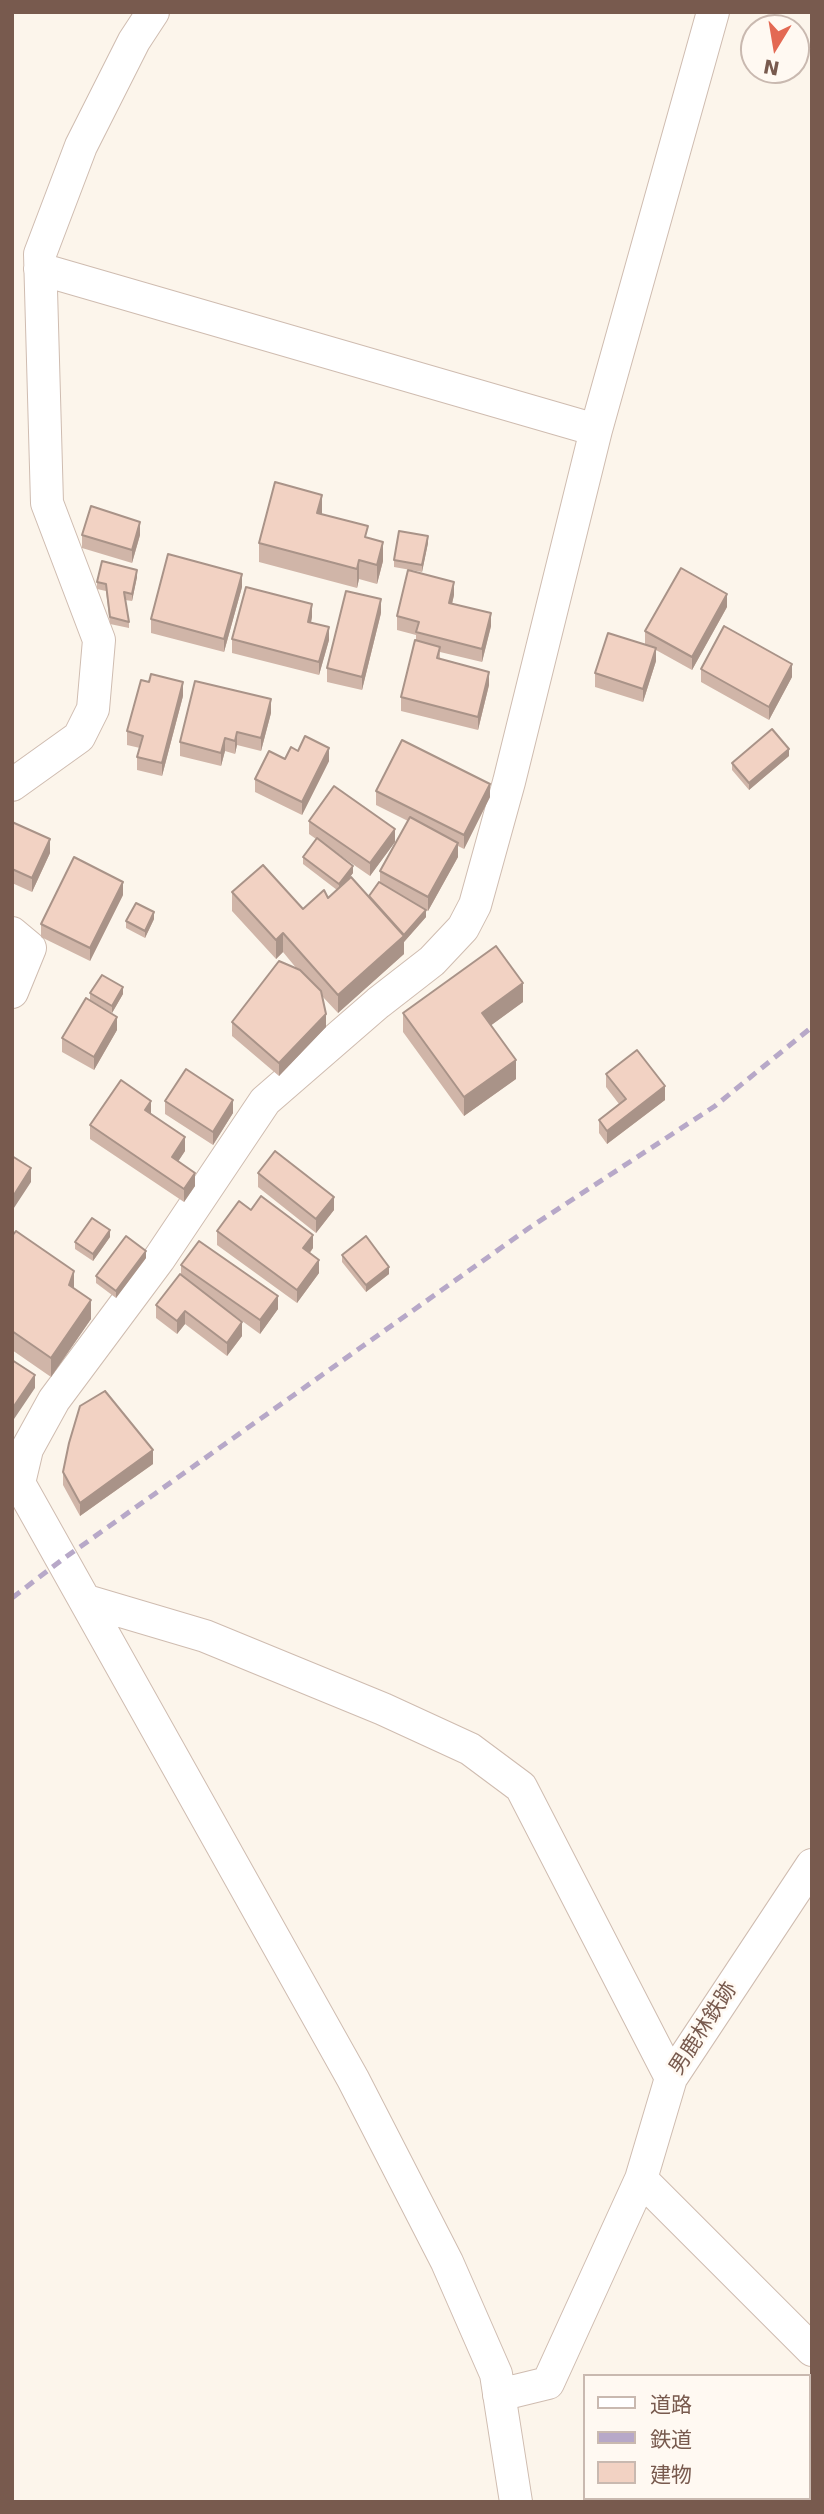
<!DOCTYPE html>
<meta charset="utf-8">
<style>
body{margin:0}
#map{position:relative;width:824px;height:2514px;overflow:hidden;background:#fcf5eb;font-family:"DejaVu Sans","Noto Sans JP",sans-serif}
canvas{display:block}
.frame{position:absolute;inset:0;border:14px solid #785a4e;pointer-events:none}
.legend{position:absolute;left:583px;top:2374px;width:228px;height:126px;box-sizing:border-box;background:#fff9f2;border:2px solid #c9b9b0;margin:0;padding:9px 12px;list-style:none;font-size:21px;color:#785a4e}
.legend li{display:flex;align-items:center;gap:14px;height:35px}
.legend b{width:35px;border:2px solid #c9b9b0}
.north{position:absolute;left:740px;top:14px;width:70px;height:70px;box-sizing:border-box;background:#fff9f2;border:2px solid #c9b9b0;border-radius:50%;rotate:191deg;font-size:19px;font-weight:700;line-height:28px;text-align:center;color:#785a4e}
.north::after{content:'';display:block;margin:auto;width:24px;height:32px;background:#e36953;clip-path:polygon(50% 0,100% 100%,50% 72%,0 100%)}
</style>
<div id="map">
<canvas width="824" height="2514"></canvas>
<div class="frame"></div>
<ul class="legend">
<li><b style="height:9px;background:#fff"></b>道路</li>
<li><b style="height:9px;background:#b7a8c8"></b>鉄道</li>
<li><b style="height:19px;background:#f2d2c3"></b>建物</li>
</ul>
<div class="north">N</div>
</div>
<script>
const ctx = document.querySelector('canvas').getContext('2d');
ctx.lineJoin = 'round';
function toPath(rows) {
  const path = new Path2D();
  for (const r of rows) {
    path.moveTo(r[0], r[1]);
    for (let i = 2; i < r.length; i += 2) path.lineTo(r[i], r[i + 1]);
  }
  return path;
}
function stroke(path, color, width, dash) {
  ctx.strokeStyle = color;
  ctx.lineWidth = width;
  ctx.lineCap = dash ? 'butt' : 'round';
  ctx.setLineDash(dash || []);
  ctx.stroke(path);
}
function fill(path, color) {
  ctx.fillStyle = color;
  ctx.fill(path, 'evenodd');
}
function drawText(font, color, halo, rows, align = 'center') {
  ctx.font = font + ' "DejaVu Sans","Noto Sans JP",sans-serif';
  ctx.lineWidth = 5;
  ctx.setLineDash([]);
  ctx.textBaseline = 'middle';
  ctx.strokeStyle = halo;
  ctx.fillStyle = color;
  for (const [text, x, y, turn = 0] of rows) {
    ctx.save();
    ctx.translate(x, y);
    ctx.rotate((+turn || 0) * Math.PI / 180);
    ctx.textAlign = isNaN(turn) ? turn : align;
    if (halo) ctx.strokeText(text, 0, 0);
    ctx.fillText(text, 0, 0);
    ctx.restore();
  }
}
const street = toPath([
 [40,269,596,430],
 [12,785,79,737,93,709,99,640,47,503,40,254,81,146,134,41,153,12],
 [12,933,30,948,12,992],
 [87,1601,205,1636,383,1709,470,1749,521,1787,671,2078],
 [641,2179,812,2350],
 [499,2395,548,2383,641,2179,671,2078,812,1865],
 [516,2502,496,2374,447,2262,353,2079,19,1483,27,1449,54,1400,159,1259,265,1101,378,1003,432,961,463,928,475,905,509,782,596,430,713,12]
]);
stroke(street, '#cfbcb0', 34);
stroke(street, '#fff', 32);
stroke(toPath([
 [12,1598,63,1559,529,1228,715,1106,812,1027]
]), '#b7a8c8', 5, [10, 7]);
fill(toPath([
 [322,514,368,538,383,561,377,584,359,579,357,588,259,562,259,543],
 [82,535,140,535,132,563,82,548],
 [428,543,422,572,394,567,394,560],
 [137,577,132,601,125,600,129,622,129,628,110,624,106,591,97,589,97,582],
 [242,587,224,652,151,633,151,619],
 [454,595,452,604,491,626,482,662,440,652,440,659,489,685,478,730,401,711,401,697,416,640,416,635,397,630,397,616],
 [727,607,692,670,656,650,656,661,643,702,595,687,595,673,648,646,645,644,645,631],
 [381,613,362,690,327,682,327,668],
 [312,617,311,623,329,640,319,675,232,653,232,639],
 [701,669,792,677,769,720,701,682],
 [183,696,162,776,137,770,137,757,140,748,127,745,127,731],
 [271,713,261,751,237,745,235,754,225,751,221,766,180,756,180,742],
 [298,751,329,761,302,815,255,792,255,779],
 [789,756,749,790,732,770,732,763],
 [376,791,490,797,464,849,458,846,458,857,428,911,414,903,426,917,404,942,404,954,338,1013,322,996,326,1027,279,1076,232,1036,232,1022,297,969,283,952,276,959,232,911,232,892,303,909,328,898,337,890,303,864,303,857,316,839,309,834,309,821,395,842,370,876,328,847,353,873,347,881,369,896,380,883,380,871,408,821,376,805],
 [12,822,50,853,32,892,12,883],
 [123,895,90,961,41,937,41,924],
 [154,919,145,938,126,928,126,921],
 [90,993,123,994,112,1013,90,1000],
 [523,1002,491,1025,516,1079,464,1116,403,1032,403,1013],
 [117,1030,94,1070,62,1052,62,1038],
 [606,1074,665,1100,607,1144,599,1133,599,1120,619,1104,606,1087],
 [165,1101,233,1113,213,1145,165,1114],
 [151,1115,185,1151,178,1161,195,1186,184,1202,90,1139,90,1125],
 [258,1173,334,1210,316,1233,258,1187],
 [251,1210,313,1248,310,1253,319,1273,297,1303,217,1245,217,1231],
 [12,1236,74,1289,91,1319,51,1377,12,1350],
 [110,1237,93,1261,75,1249,75,1242],
 [342,1255,389,1274,366,1292,342,1262],
 [146,1258,116,1298,96,1283,96,1276],
 [181,1265,278,1309,260,1334,227,1310,242,1336,227,1356,185,1324,177,1334,156,1318,156,1305,181,1275],
 [153,1464,80,1516,63,1485,63,1472]
]), '#d0b5a8');
fill(toPath([
 [322,495,322,513,317,531,317,513],
 [140,522,140,535,132,563,132,550],
 [428,536,428,543,422,572,422,565],
 [383,542,383,561,377,584,377,565],
 [359,560,359,579,357,588,357,569],
 [137,570,137,577,132,601,132,594],
 [242,574,242,587,224,652,224,639],
 [454,582,454,595,449,616,449,603],
 [727,594,727,607,692,670,692,657],
 [381,599,381,613,362,690,362,677],
 [312,604,312,617,308,635,308,622],
 [491,613,491,626,482,662,482,649],
 [329,627,329,640,319,675,319,662],
 [656,648,656,661,643,702,643,689],
 [792,664,792,677,769,720,769,707],
 [489,672,489,685,478,730,478,717],
 [183,682,183,696,162,776,162,763],
 [271,699,271,713,261,751,261,738],
 [237,732,237,745,235,754,235,741],
 [225,738,225,751,221,766,221,753],
 [329,748,329,761,302,815,302,802],
 [789,749,789,756,749,790,749,783],
 [490,784,490,797,464,849,464,835],
 [395,829,395,842,370,876,370,863],
 [50,839,50,853,32,892,32,878],
 [458,843,458,857,428,911,428,897],
 [353,866,353,873,339,891,339,884],
 [123,882,123,895,90,961,90,948],
 [426,910,426,917,404,942,404,954,338,1013,338,995],
 [154,912,154,919,145,938,145,931],
 [283,933,283,952,276,959,276,940],
 [523,983,523,1002,482,1032,482,1013],
 [123,987,123,994,112,1013,112,1006],
 [326,1014,326,1027,279,1076,279,1063],
 [117,1017,117,1030,94,1070,94,1057],
 [516,1060,516,1079,464,1116,464,1097],
 [665,1086,665,1100,607,1144,607,1131],
 [233,1100,233,1113,213,1145,213,1132],
 [151,1101,151,1114,145,1124,145,1110],
 [185,1137,185,1151,172,1171,172,1157],
 [31,1168,31,1182,12,1211,12,1198],
 [195,1173,195,1186,184,1202,184,1189],
 [334,1197,334,1210,316,1233,316,1219],
 [110,1230,110,1237,93,1261,93,1254],
 [313,1235,313,1248,303,1261,303,1248],
 [146,1251,146,1258,116,1298,116,1291],
 [319,1260,319,1273,297,1303,297,1290],
 [389,1267,389,1274,366,1292,366,1285],
 [74,1271,74,1290,69,1285],
 [278,1296,278,1309,260,1334,260,1320],
 [91,1300,91,1319,51,1377,51,1358],
 [185,1311,185,1324,177,1334,177,1321],
 [242,1322,242,1336,227,1356,227,1343],
 [35,1375,35,1388,12,1422,12,1409],
 [153,1450,153,1464,80,1516,80,1503]
]), '#a99388');
const building = toPath([
 [275,482,322,495,317,513,368,526,365,537,383,542,377,565,359,560,357,569,259,543,275,482],
 [91,506,140,522,132,550,82,535,91,506],
 [399,531,428,536,422,565,394,560,399,531],
 [168,554,242,574,224,639,151,619,168,554],
 [102,561,137,570,132,594,124,592,129,622,110,617,106,584,97,582,102,561],
 [681,568,727,594,692,657,645,631,681,568],
 [408,570,454,582,449,603,491,613,482,649,416,632,419,622,397,616,408,570],
 [246,587,312,604,308,622,329,627,319,662,232,639,246,587],
 [346,591,381,599,362,677,327,668,346,591],
 [724,626,792,664,769,707,701,669,724,626],
 [608,633,656,648,643,689,595,673,608,633],
 [415,640,440,647,437,658,489,672,478,717,401,697,415,640],
 [151,674,183,682,162,763,137,757,143,736,127,731,141,680,149,682,151,674],
 [195,681,271,699,261,738,237,732,235,741,225,738,221,753,180,742,195,681],
 [772,729,789,749,749,783,732,763,772,729],
 [305,736,329,748,302,802,255,779,269,751,285,759,291,747,298,751,305,736],
 [402,740,490,784,464,835,376,791,402,740],
 [334,786,395,829,370,863,309,821,334,786],
 [410,817,458,843,428,897,380,871,410,817],
 [12,822,50,839,32,878,12,869,12,822],
 [317,838,353,866,339,884,303,857,317,838],
 [74,857,123,882,90,948,41,924,74,857],
 [263,865,303,909,324,890,328,898,351,877,404,936,338,995,283,933,276,940,232,892,263,865],
 [379,882,426,910,404,935,369,896,379,882],
 [136,903,154,912,145,931,126,921,136,903],
 [496,946,523,983,482,1013,516,1060,464,1097,403,1013,496,946],
 [279,961,300,970,321,991,326,1014,279,1063,232,1022,279,961],
 [102,975,123,987,112,1006,90,993,102,975],
 [86,998,117,1017,94,1057,62,1038,86,998],
 [637,1050,665,1086,607,1131,599,1120,626,1099,606,1074,637,1050],
 [186,1069,233,1100,213,1132,165,1101,186,1069],
 [121,1080,151,1101,145,1110,185,1137,172,1157,195,1173,184,1189,90,1125,121,1080],
 [275,1151,334,1197,316,1219,258,1173,275,1151],
 [12,1156,31,1168,12,1198,12,1156],
 [261,1196,313,1235,303,1248,319,1260,297,1290,217,1231,239,1201,251,1210,261,1196],
 [92,1218,110,1230,93,1254,75,1242,92,1218],
 [16,1231,74,1271,69,1285,91,1300,51,1358,12,1331,12,1236,16,1231],
 [126,1236,146,1251,116,1291,96,1276,126,1236],
 [366,1236,389,1267,366,1285,342,1255,366,1236],
 [199,1241,278,1296,260,1320,181,1265,199,1241],
 [180,1274,242,1322,227,1343,185,1311,177,1321,156,1305,180,1274],
 [12,1360,35,1375,12,1409,12,1360],
 [105,1391,153,1450,80,1503,63,1472,69,1443,80,1406,105,1391]
]);
fill(building, '#f2d2c3');
stroke(building, '#a99388', 2);
drawText('21px', '#785a4e', '#fff9f2', [
 ["男鹿林鉄跡",704,2029,-57]
]);
</script>
